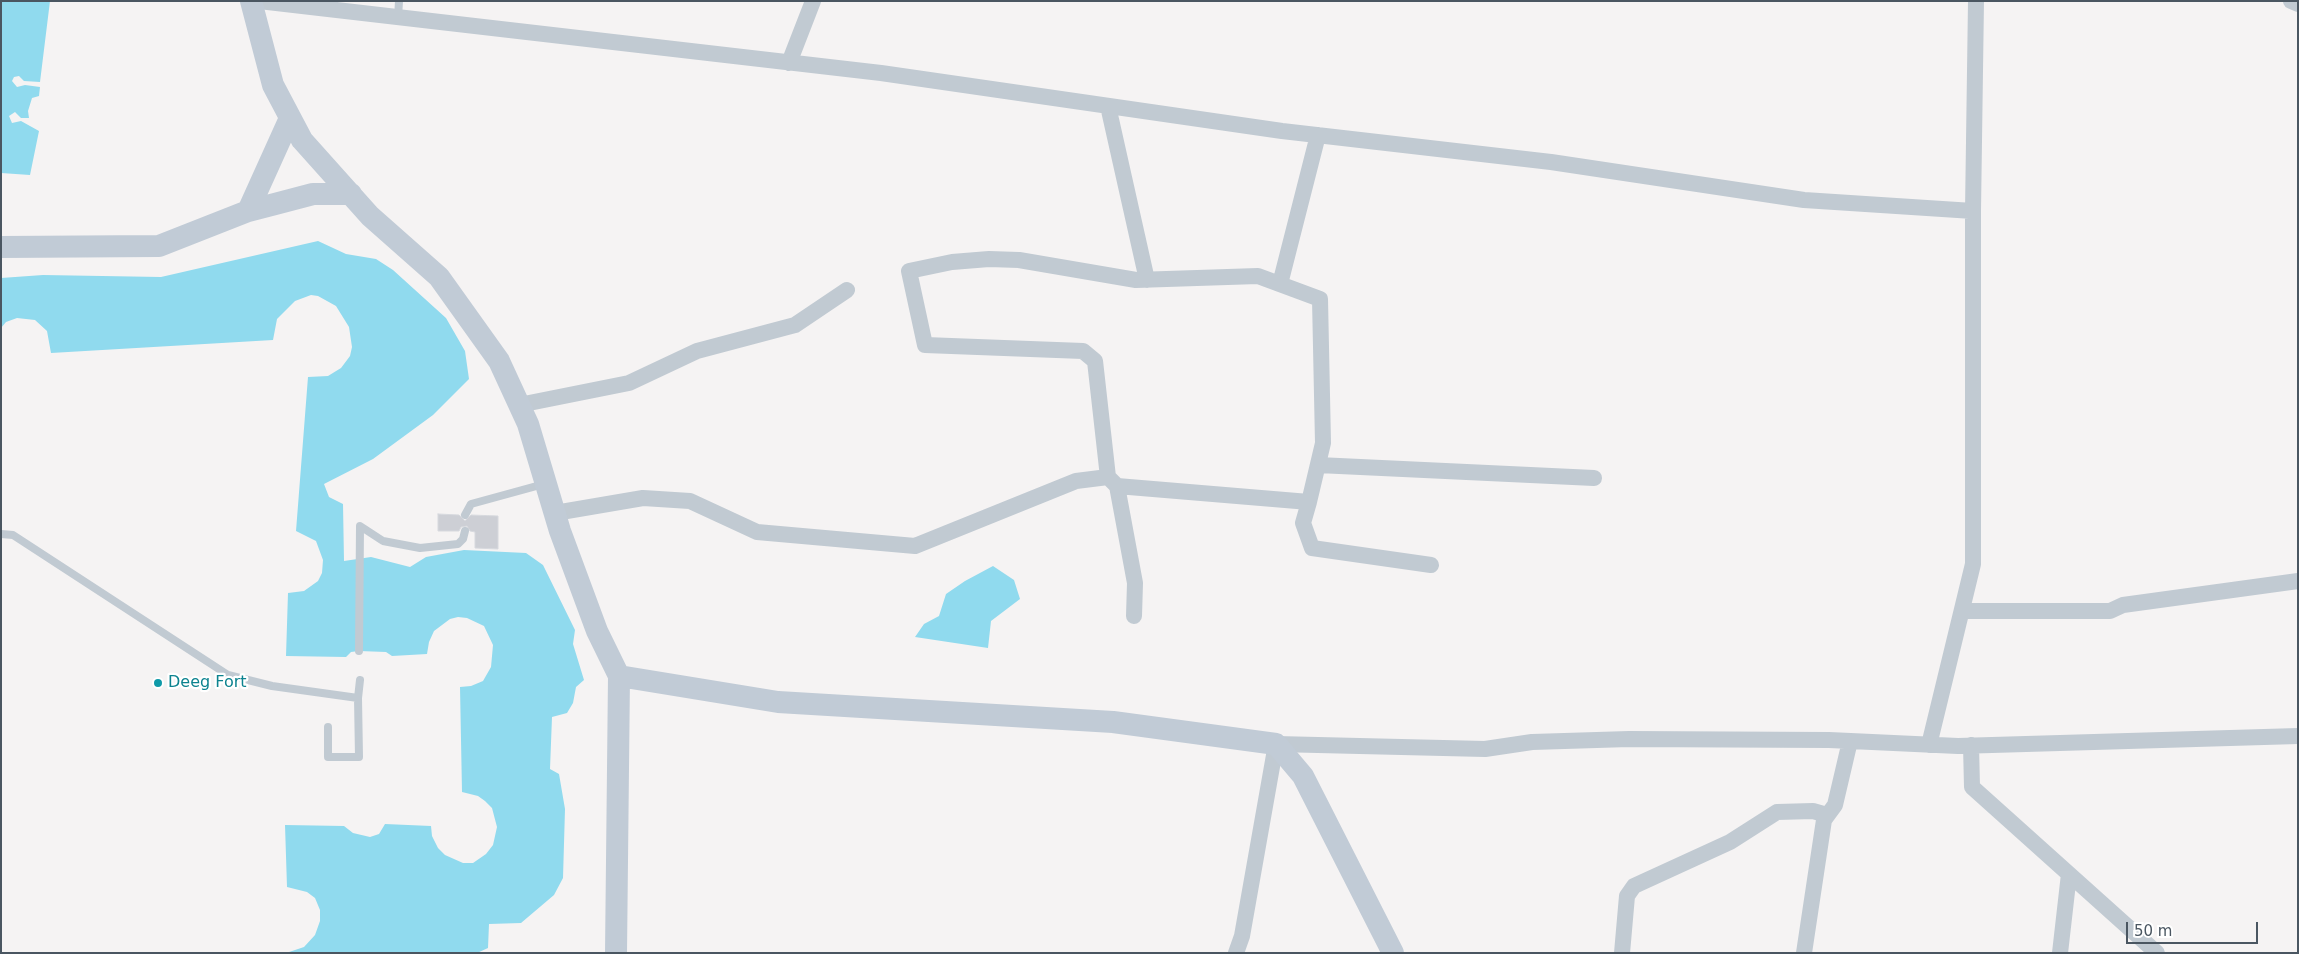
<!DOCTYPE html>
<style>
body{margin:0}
#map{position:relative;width:2299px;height:954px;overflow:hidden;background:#f5f3f3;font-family:"DejaVu Sans",sans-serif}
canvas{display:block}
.frame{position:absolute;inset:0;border:2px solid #4a5661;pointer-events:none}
.scale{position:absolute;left:2126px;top:922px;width:132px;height:22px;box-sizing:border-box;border:2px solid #4a5661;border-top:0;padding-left:6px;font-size:15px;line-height:18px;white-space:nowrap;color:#4a5661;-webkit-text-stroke:4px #fff;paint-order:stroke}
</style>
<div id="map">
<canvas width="2299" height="954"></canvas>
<div class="frame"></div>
<div class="scale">50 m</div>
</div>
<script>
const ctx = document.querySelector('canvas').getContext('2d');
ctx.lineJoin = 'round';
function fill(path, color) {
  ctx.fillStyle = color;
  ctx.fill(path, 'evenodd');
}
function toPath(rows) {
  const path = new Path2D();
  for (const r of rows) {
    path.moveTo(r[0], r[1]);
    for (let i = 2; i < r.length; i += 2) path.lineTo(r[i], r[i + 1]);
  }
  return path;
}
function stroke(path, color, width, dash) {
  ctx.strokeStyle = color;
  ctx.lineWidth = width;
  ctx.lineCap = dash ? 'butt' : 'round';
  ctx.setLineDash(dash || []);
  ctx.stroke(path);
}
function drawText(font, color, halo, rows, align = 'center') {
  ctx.font = font + ' "DejaVu Sans",sans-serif';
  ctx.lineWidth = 4.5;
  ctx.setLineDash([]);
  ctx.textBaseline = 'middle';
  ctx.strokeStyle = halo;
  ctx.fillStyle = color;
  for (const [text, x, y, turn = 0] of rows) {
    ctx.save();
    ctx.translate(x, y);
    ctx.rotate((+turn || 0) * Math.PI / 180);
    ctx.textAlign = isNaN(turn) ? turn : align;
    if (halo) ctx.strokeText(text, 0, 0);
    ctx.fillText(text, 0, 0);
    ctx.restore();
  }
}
fill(toPath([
 [1,1,50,1,40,82,24,81,19,76,14,77,12,81,17,87,25,85,40,87,39,96,32,98,28,111,29,118,21,118,15,112,9,116,12,123,21,121,39,131,30,175,1,173],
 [318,241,346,254,376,259,393,270,446,318,465,351,469,379,433,415,373,459,324,484,329,497,343,504,344,561,371,557,410,567,426,557,464,550,526,553,543,565,575,630,573,644,584,680,576,687,573,703,567,713,552,717,550,769,559,774,565,809,563,878,554,895,521,923,489,924,488,948,477,953,286,953,304,947,315,935,320,921,320,910,315,898,307,892,287,887,285,825,344,826,353,833,370,837,379,834,385,824,431,826,432,836,438,848,445,855,463,863,473,863,486,854,493,845,497,827,492,808,485,801,478,796,462,792,460,687,471,686,483,681,491,667,493,645,484,626,467,618,458,617,450,619,434,631,429,642,427,654,392,656,386,652,359,651,351,652,346,657,286,656,288,593,304,591,318,581,322,573,323,560,316,541,296,531,308,377,328,376,341,368,350,356,352,347,349,327,336,306,318,296,311,295,295,301,277,319,273,340,51,353,47,331,35,320,17,318,6,322,1,328,1,278,43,275,161,277],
 [993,566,1014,580,1020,599,991,621,988,648,915,637,924,624,939,616,946,594,965,581]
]), '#90daee');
const building = toPath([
 [438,514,459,515,465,521,471,515,498,516,498,549,475,548,475,532,470,531,467,526,461,527,459,531,438,531,438,514]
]);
fill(building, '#cdcfd5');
stroke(building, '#d7d9de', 1);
stroke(toPath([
 [398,18,399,1],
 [465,515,471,504,544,484],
 [1,534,13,535,228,675,272,686,358,698,360,680],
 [359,651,360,526,383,541,420,548,458,544,463,539,465,531],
 [328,727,328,757,359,757,358,698]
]), '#c1cad2', 8);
stroke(toPath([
 [259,1,881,73,1282,131,1551,162,1804,200,1973,211],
 [2291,1,2298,4],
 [789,63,813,1],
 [1108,106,1147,280],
 [1280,284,1318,135],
 [519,405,629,383,697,351,795,325,847,290],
 [1318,465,1594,478],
 [1117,486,1135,583,1134,616],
 [1309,502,1117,486,1108,477,1095,361,1083,351,925,345,909,271,952,262,989,259,1019,260,1136,280,1258,276,1320,299,1323,443,1309,502,1303,523,1312,548,1431,565],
 [555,513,643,498,690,501,757,532,915,546,1076,481,1108,477],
 [1962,611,2110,611,2123,605,2298,581],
 [1929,745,1973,564,1973,211,1976,1],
 [1971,745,1972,787,2157,953],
 [1236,953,1242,936,1276,744,1485,749,1532,742,1629,739,1829,740,1958,746,2298,736],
 [1622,953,1627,896,1634,886,1730,842,1777,812,1813,811,1827,815],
 [1804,953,1824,820,1835,805,1850,741],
 [2060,953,2069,874]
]), '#c1cad2', 16);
stroke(toPath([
 [251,1,273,85,302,140,370,216,439,277,499,361,528,424,560,531,597,631,619,676,778,702,1113,722,1276,744,1303,776,1393,953],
 [248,211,290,118],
 [1,247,159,246,248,211,275,204,313,194,351,194],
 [616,953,619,676]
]), '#c1cbd6', 22);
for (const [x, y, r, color] of [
 [158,683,5,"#0f9aa8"]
]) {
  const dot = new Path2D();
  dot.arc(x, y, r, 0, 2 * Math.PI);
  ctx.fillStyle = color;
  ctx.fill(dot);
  stroke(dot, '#fff', 2);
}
drawText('16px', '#0d838f', '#fff', [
 ["Deeg Fort",168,683]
], 'left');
</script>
